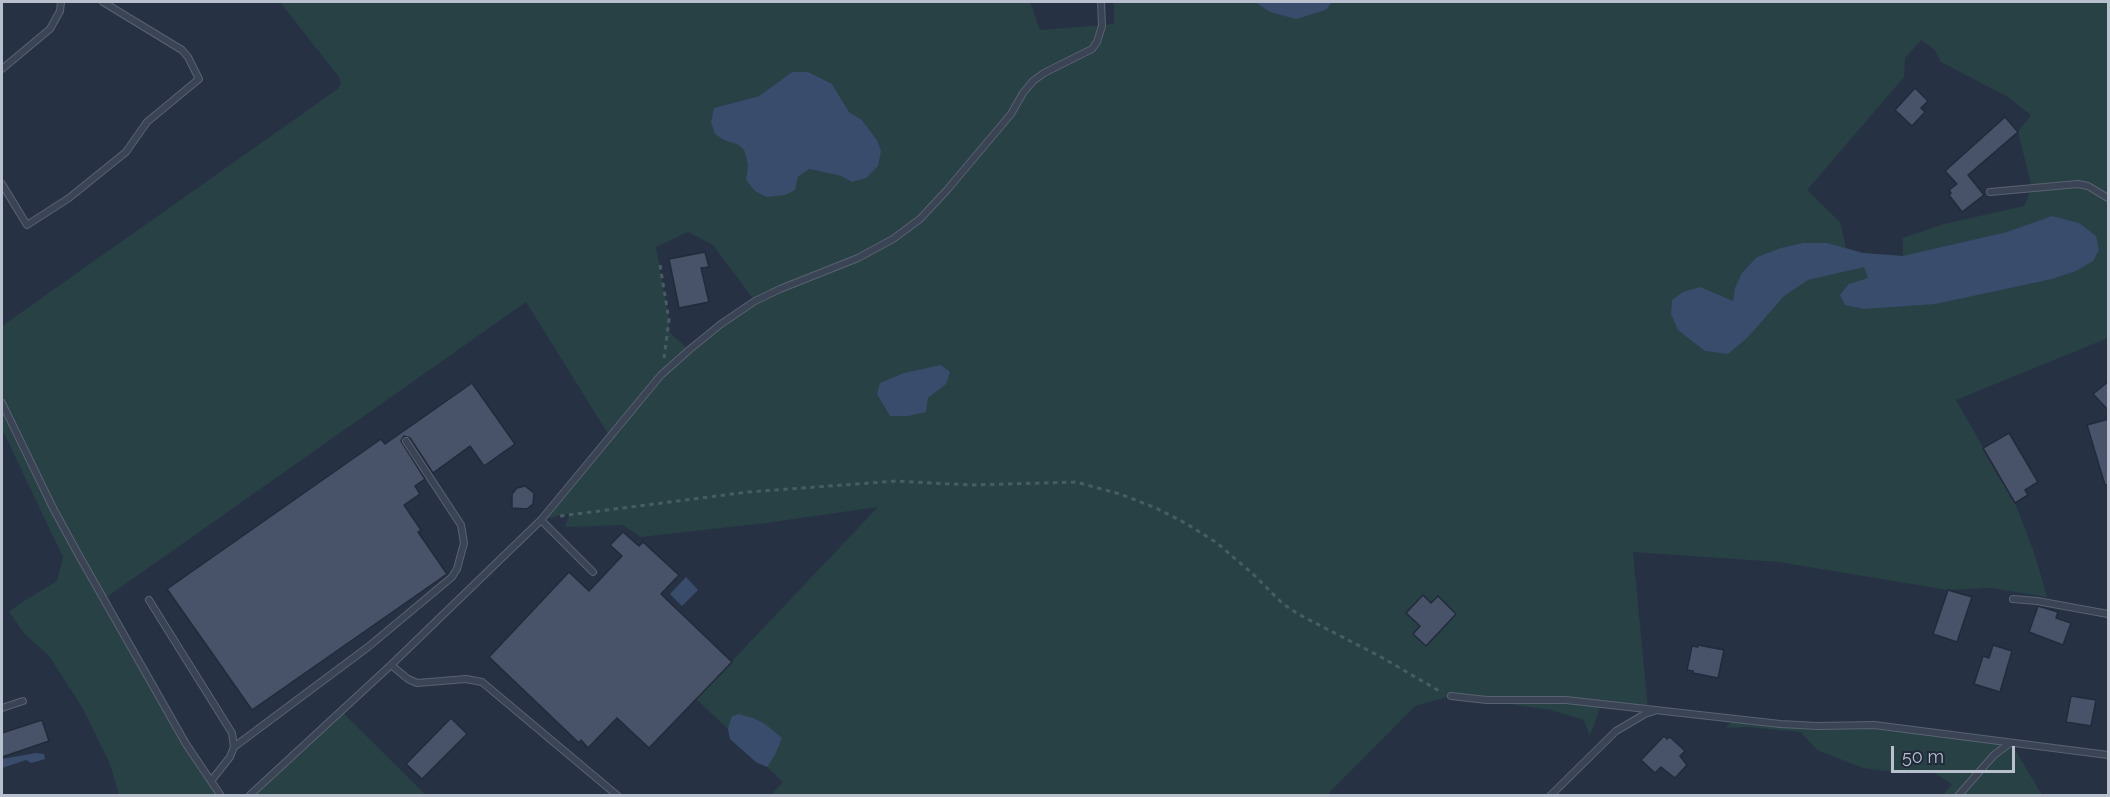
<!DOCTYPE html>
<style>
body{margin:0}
#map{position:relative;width:2110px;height:797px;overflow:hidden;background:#263244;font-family:Raleway,sans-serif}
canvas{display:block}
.frame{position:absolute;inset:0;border:3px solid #b8bfcd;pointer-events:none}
.scale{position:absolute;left:1891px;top:746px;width:124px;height:27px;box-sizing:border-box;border:3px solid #b8bfcd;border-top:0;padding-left:8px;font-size:18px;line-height:21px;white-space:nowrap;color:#b8bfcd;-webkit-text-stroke:4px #1f2939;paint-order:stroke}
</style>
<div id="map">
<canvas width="2110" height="797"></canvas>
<div class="frame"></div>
<div class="scale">50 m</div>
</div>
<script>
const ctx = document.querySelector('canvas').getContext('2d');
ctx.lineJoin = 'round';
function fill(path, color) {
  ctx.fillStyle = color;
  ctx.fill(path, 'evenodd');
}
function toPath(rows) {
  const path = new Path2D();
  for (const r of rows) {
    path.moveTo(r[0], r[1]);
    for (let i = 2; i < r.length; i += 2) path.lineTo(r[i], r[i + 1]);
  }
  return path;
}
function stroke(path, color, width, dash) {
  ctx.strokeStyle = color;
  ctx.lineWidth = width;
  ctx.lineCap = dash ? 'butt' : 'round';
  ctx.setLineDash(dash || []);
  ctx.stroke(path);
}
fill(toPath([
 [280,2,1030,2,1040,30,1114,24,1114,2,1255,2,1270,12,1325,11,1332,2,2108,2,2108,338,1956,400,2015,503,2035,555,2047,597,1991,588,1948,590,1779,562,1633,552,1648,709,1601,705,1590,736,1584,720,1551,710,1451,696,1415,706,1327,795,771,795,783,782,767,767,756,762,730,739,728,729,696,699,878,507,766,523,641,537,623,525,565,527,570,513,541,520,610,437,526,302,104,599,186,744,221,795,119,795,110,764,82,707,49,656,24,633,9,612,24,601,57,581,63,557,2,429,2,326,339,88,341,83,339,77],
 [1921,40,1934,49,1941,62,2008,97,2031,115,2018,132,2032,188,2024,206,1944,224,1903,238,1903,256,1863,253,1846,248,1840,222,1807,190,1904,77,1905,58],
 [792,72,808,72,832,84,849,112,862,120,877,140,881,152,852,182,841,176,809,169,798,177,746,180,748,165,744,150,714,108,759,96],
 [688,232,713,245,755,301,689,350,669,332,669,320,656,247],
 [341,711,426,795,249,796],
 [1734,718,1860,725,2011,743,2042,795,1943,795,1952,784,1929,770,1895,772,1863,768,1817,750,1801,732,1748,727,1726,728]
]), '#284145');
fill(toPath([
 [1255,2,1332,2,1326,10,1296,19,1270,12],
 [792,72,808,72,832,84,849,112,862,120,877,140,881,151,878,166,866,178,852,182,841,176,809,169,798,177,795,190,785,195,766,197,755,191,746,180,748,165,744,150,739,145,724,140,715,134,711,122,714,108,759,96],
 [2052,216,2079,223,2096,236,2099,250,2093,261,2076,271,2052,279,1935,304,1864,309,1845,305,1840,295,1849,284,1868,278,1864,267,1808,280,1784,296,1749,336,1728,354,1705,351,1678,330,1671,314,1672,300,1683,292,1700,287,1733,301,1735,288,1742,273,1757,257,1781,248,1803,243,1827,243,1863,253,1903,256,2007,232],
 [941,365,950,372,946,384,928,398,926,412,908,416,890,416,877,394,880,383,904,373],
 [686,577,698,590,682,606,670,594],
 [739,714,753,718,765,724,782,738,775,755,767,767,756,762,730,739,728,729,732,716],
 [36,753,44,754,45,759,31,763,26,760,2,768,2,759]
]), '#394c6c');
const building = toPath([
 [1915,88,1928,101,1921,108,1925,112,1912,126,1895,110,1915,88],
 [2005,117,2018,132,1968,175,1984,195,1962,212,1949,195,1951,193,1949,190,1957,184,1945,171,2005,117],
 [705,252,709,267,701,268,709,302,679,308,669,259,705,252],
 [2109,381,2109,411,2093,394,2109,381],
 [472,383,515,444,484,466,470,446,433,473,410,438,404,436,401,441,425,479,415,486,420,494,404,505,421,530,418,532,447,574,252,710,167,589,381,439,385,444,472,383],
 [2109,419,2109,485,2105,485,2087,425,2109,419],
 [2009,433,2038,482,2025,490,2028,495,2015,503,1983,448,2009,433],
 [525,486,534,493,533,504,527,509,512,508,512,494,517,488,525,486],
 [623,532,639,546,643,542,679,575,661,594,732,662,649,748,617,718,588,748,581,740,579,743,489,657,569,572,589,591,622,556,610,545,623,532],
 [1948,590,1972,597,1957,642,1933,634,1948,590],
 [1423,595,1431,603,1438,596,1456,614,1426,646,1413,634,1420,626,1406,613,1423,595],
 [2038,606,2058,612,2056,618,2071,623,2063,645,2029,632,2038,606],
 [1698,645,1724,650,1718,678,1693,673,1693,671,1687,670,1692,646,1698,647,1698,645],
 [1993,645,2012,651,2000,692,1974,684,1983,656,1989,658,1993,645],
 [2071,696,2096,700,2091,726,2066,722,2071,696],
 [451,718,467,734,422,779,406,764,451,718],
 [42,720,49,741,2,757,2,733,42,720],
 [1664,736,1667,739,1670,737,1685,751,1680,756,1687,765,1675,778,1661,767,1655,773,1641,760,1664,736]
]);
fill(building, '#485369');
stroke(building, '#212b3b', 1.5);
const service = toPath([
 [2,69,50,29,60,11,61,2],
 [2,184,27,225,69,198,126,152,147,122,199,79,188,57,182,50,103,2],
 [1990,192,2078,184,2088,186,2108,198],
 [2,403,53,508,77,552,186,744,221,796],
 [541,520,593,572],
 [2013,599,2037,601,2108,614],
 [149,600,232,733,234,747,230,757,211,781],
 [391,665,408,679,417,683,466,679,482,682,618,796],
 [1451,696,1487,700,1566,700,1780,724,1818,726,1874,725,2108,755],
 [2,708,23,701],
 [234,747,368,647,452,577,457,569,464,543,461,525,406,441],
 [249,796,391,665,541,520,661,375,689,350,721,324,755,301,780,289,858,258,893,239,920,219,947,190,1011,114,1023,93,1033,81,1044,73,1092,49,1097,42,1102,26,1101,2],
 [1550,796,1616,731,1645,714,1654,711],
 [1958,796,1994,755,2010,743]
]);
stroke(service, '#596271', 8);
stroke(toPath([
 [660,265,669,320,664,358],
 [560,516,748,492,897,481,970,485,1076,482,1120,494,1156,508,1187,524,1217,543,1254,575,1282,603,1298,614,1381,657,1441,692]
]), '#475d61', 3, [4.5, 4.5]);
stroke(service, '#3b4454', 6);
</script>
